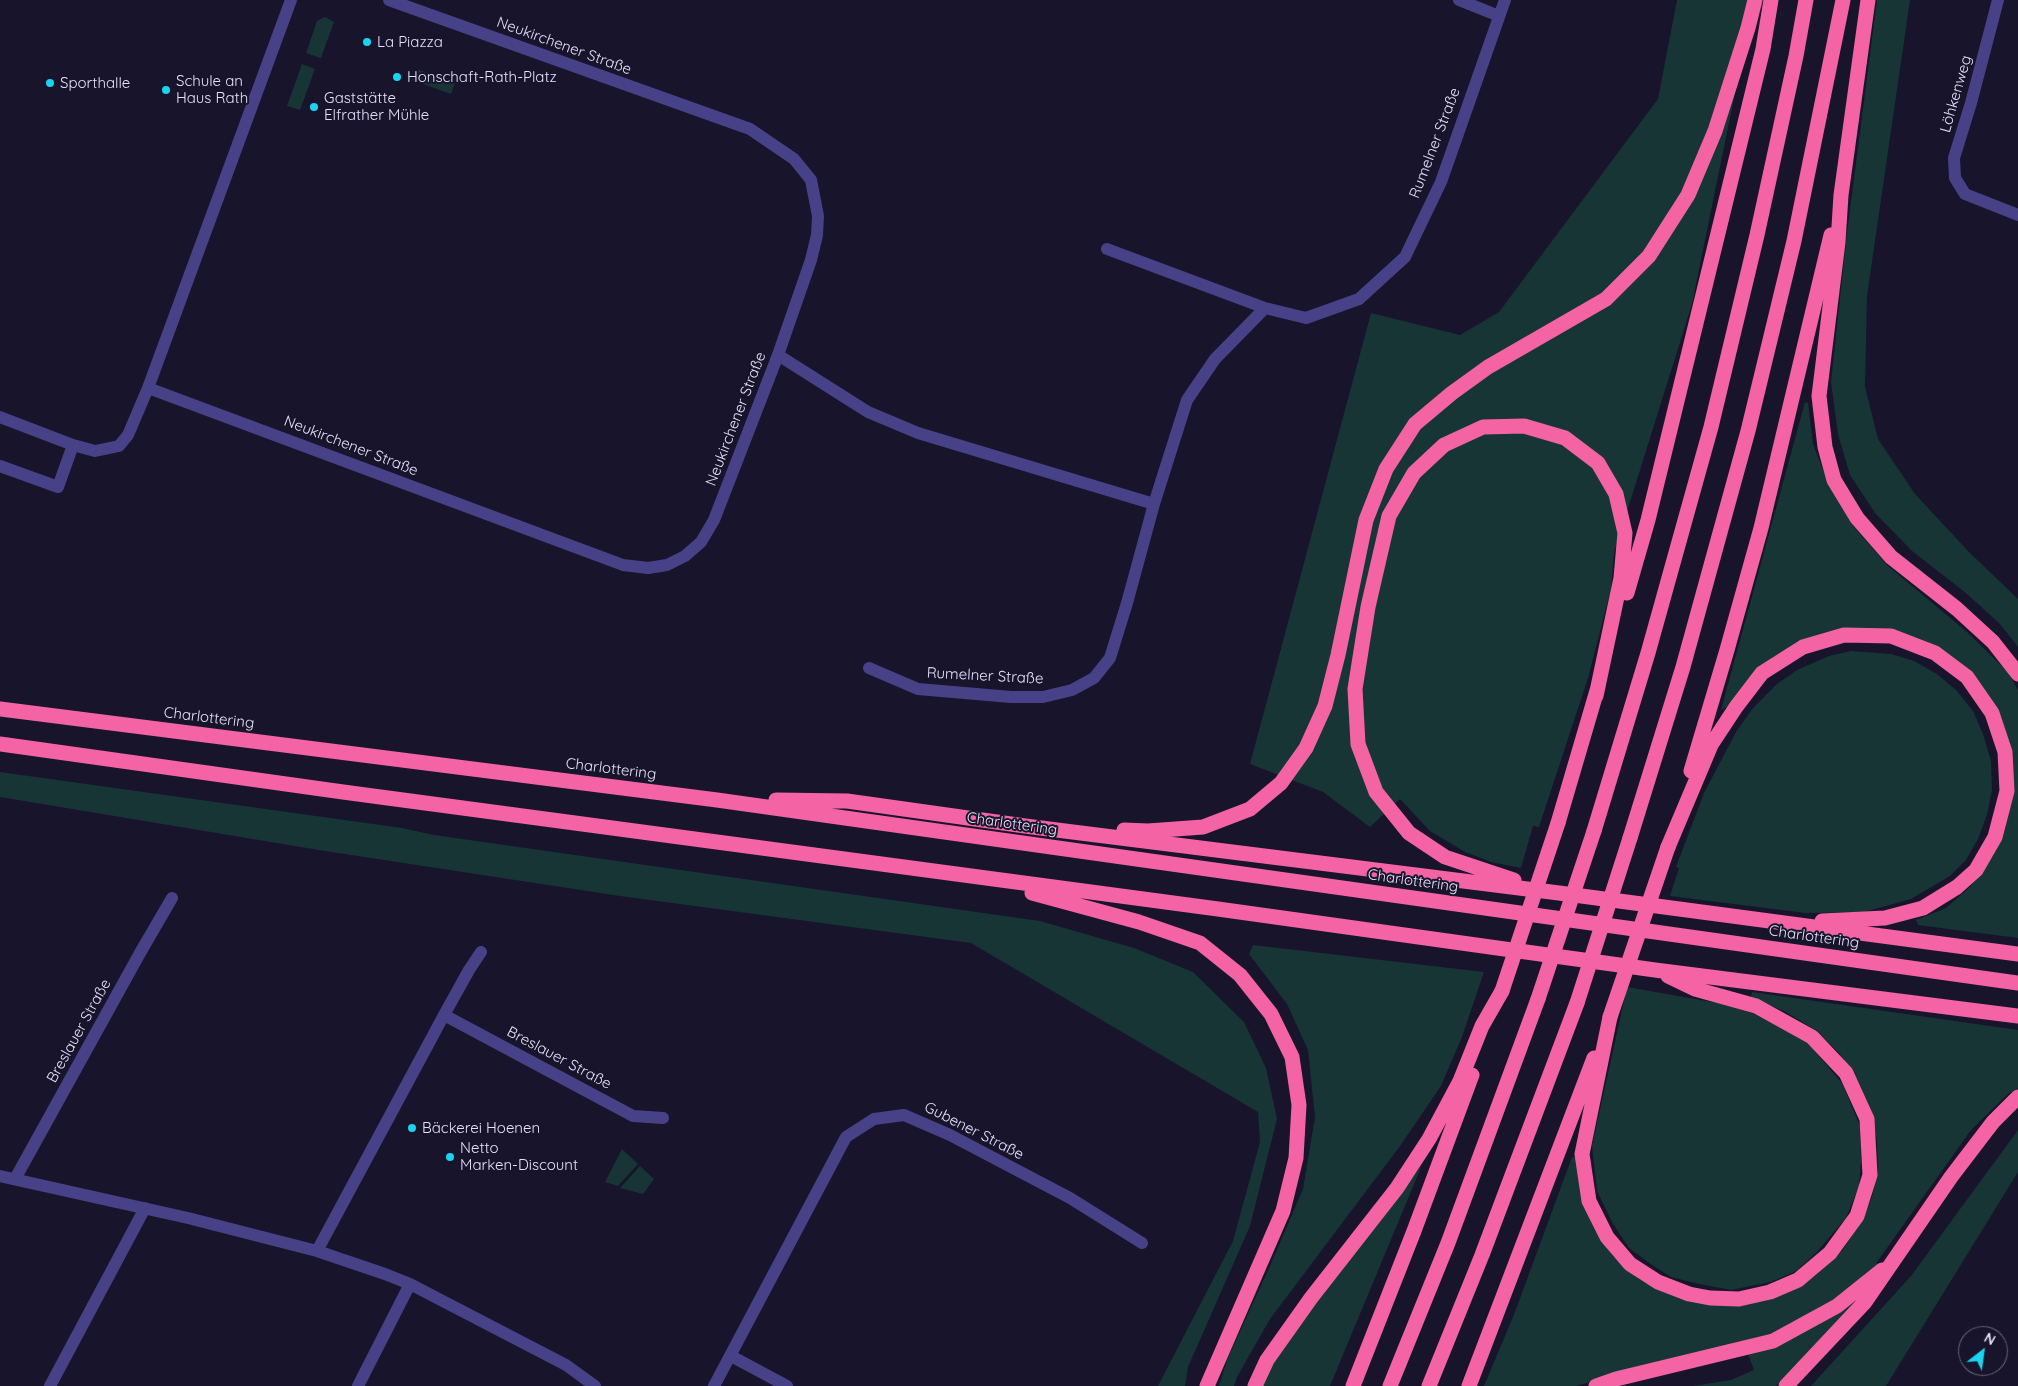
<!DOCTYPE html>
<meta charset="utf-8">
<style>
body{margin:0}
#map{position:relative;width:2018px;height:1386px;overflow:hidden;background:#18142b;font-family:Quicksand,sans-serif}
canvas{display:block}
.north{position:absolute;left:1958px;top:1326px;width:50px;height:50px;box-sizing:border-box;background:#18142b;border:1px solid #6a667f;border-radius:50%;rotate:30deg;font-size:14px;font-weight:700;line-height:20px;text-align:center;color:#e4e0fd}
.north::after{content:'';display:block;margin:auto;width:18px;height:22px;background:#1ad4ef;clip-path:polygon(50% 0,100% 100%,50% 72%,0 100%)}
</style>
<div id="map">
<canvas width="2018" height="1386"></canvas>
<div class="north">N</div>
</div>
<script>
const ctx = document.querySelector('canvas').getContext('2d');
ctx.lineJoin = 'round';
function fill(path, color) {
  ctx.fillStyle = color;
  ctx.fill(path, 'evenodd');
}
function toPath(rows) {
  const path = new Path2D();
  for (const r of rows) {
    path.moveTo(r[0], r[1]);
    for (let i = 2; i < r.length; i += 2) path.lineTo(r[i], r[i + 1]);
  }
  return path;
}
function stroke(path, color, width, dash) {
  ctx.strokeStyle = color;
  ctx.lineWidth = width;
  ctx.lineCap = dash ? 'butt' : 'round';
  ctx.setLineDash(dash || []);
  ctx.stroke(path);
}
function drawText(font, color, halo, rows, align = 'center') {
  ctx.font = font + ' Quicksand,sans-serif';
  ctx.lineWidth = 4;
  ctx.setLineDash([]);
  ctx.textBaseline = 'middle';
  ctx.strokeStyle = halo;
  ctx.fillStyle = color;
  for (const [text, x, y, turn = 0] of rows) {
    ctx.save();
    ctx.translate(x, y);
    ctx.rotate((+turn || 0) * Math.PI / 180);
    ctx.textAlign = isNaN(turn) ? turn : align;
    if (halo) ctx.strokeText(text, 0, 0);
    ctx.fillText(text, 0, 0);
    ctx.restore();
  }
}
fill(toPath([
 [1677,0,1754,0,1692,304,1614,553,1611,589,1588,678,1539,827,1533,826,1521,868,1491,862,1465,852,1430,831,1400,799,1370,827,1323,792,1250,764,1371,313,1460,335,1499,312,1658,99],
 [1877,0,1910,0,1867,296,1865,387,1878,439,1915,494,1969,552,2018,599,2018,647,2000,624,1966,593,1912,551,1875,513,1850,475,1838,434,1831,382,1847,233],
 [325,17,334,22,321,58,306,53,317,21],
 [302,64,315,69,300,110,287,106],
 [416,69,455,83,451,94,412,80],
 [1805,402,1808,403,1813,444,1830,487,1854,527,1887,565,1967,632,2008,672,2018,690,2018,938,1918,925,1916,920,1946,908,1970,887,1993,856,2005,829,2013,792,1993,704,1902,634,1806,640,1773,657,1747,683,1727,707,1721,710],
 [1851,651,1891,654,1914,661,1937,674,1956,690,1973,711,1983,734,1991,761,1992,790,1987,815,1978,839,1966,860,1950,876,1911,899,1864,912,1806,913,1670,896,1679,868,1676,867,1704,793,1736,732,1753,708,1777,684,1797,670,1829,656],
 [0,772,402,828,434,835,1040,921,1134,948,1193,972,1244,1022,1266,1068,1277,1119,1250,1226,1188,1367,1185,1386,1158,1386,1233,1241,1260,1142,1258,1112,971,943,620,896,325,851,0,797],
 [1253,945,1484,972,1462,1037,1441,1086,1400,1146,1270,1319,1237,1377,1234,1386,1219,1386,1227,1360,1273,1259,1303,1189,1315,1117,1308,1050,1287,1004,1249,954],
 [1627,987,1718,1003,1752,1013,1807,1042,1842,1083,1860,1126,1861,1161,1859,1186,1846,1218,1816,1253,1796,1271,1771,1282,1731,1290,1699,1284,1671,1277,1652,1265,1629,1248,1613,1224,1597,1191,1592,1146],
 [1752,992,2018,1030,2018,1088,2008,1094,1971,1130,1877,1262,1876,1282,1776,1386,1693,1386,1731,1380,1754,1370,1744,1344,1632,1370,1576,1386,1484,1386,1515,1312,1572,1157,1576,1158,1592,1223,1612,1255,1639,1279,1664,1292,1687,1300,1791,1290,1815,1276,1842,1251,1860,1224,1872,1197,1878,1170,1877,1140,1870,1107,1857,1079,1839,1053,1817,1031,1786,1012,1751,997],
 [2018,1130,2018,1172,1886,1386,1811,1386,1911,1276],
 [622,1149,638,1164,618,1186,605,1182],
 [1422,1165,1330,1386,1259,1386,1279,1353,1317,1300],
 [640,1166,654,1179,643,1194,620,1188]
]), '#173535');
stroke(toPath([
 [1459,0,1499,16],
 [1998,0,1971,103,1954,158,1955,178,1965,194,2018,215],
 [1107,249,1265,308],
 [778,355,868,412,918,433,1154,504],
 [148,388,623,565,648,568,667,565,685,556,701,542,714,520,778,355,811,260,817,235,818,216,811,180,794,159,750,129,389,0],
 [0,417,73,445,95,451,119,446,128,435,148,388,291,0],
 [0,466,58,487,73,445],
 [869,668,918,689,1011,697,1043,697,1072,690,1094,678,1110,658,1127,603,1154,504,1187,400,1215,359,1265,308,1306,318,1359,299,1405,257,1441,182,1505,0],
 [444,1015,633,1116,663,1118],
 [0,1176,188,1218,317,1251,385,1274,410,1284,566,1365,595,1386],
 [15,1179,140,953,172,898],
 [317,1251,444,1015,469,970,481,952],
 [731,1356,787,1386],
 [50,1386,145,1208],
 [358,1386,410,1284],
 [714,1386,846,1137,874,1119,904,1115,950,1135,1070,1198,1142,1243]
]), '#474287', 12);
stroke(toPath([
 [1868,0,1841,195,1838,242,1819,396,1825,447,1834,480,1857,518,1891,557,1957,609,1993,642,2018,674],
 [1627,593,1648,520,1763,49,1771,0],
 [0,709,717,800,2018,983],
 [0,744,343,792,1218,909,1655,970,2018,1016],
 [1691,771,1727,650,1761,528,1831,235],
 [776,800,847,801,1025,826,1559,893,2018,954],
 [1558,823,1598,687],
 [1124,830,1148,831,1203,827,1250,809,1281,783,1306,748,1325,706,1338,655,1366,520,1386,469,1415,424,1452,393,1488,367,1606,299,1649,256,1688,195,1715,131,1748,28,1755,0],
 [1594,831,1648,653,1711,427,1757,235,1796,56,1806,0],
 [1630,838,1683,667,1748,431,1794,241,1843,0],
 [1668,847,1711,745,1736,707,1762,673,1803,647,1844,635,1891,636,1935,653,1967,677,1992,713,2005,752,2007,791,1995,837,1976,870,1957,887,1923,908,1885,918,1822,921],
 [1514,880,1445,857,1409,833,1376,792,1358,744,1355,689,1368,607,1389,516,1414,473,1444,445,1483,427,1524,426,1565,438,1598,463,1616,494,1625,533,1621,578,1596,696],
 [1032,893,1139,922,1200,943,1240,975,1271,1014,1292,1057,1299,1105,1296,1158,1283,1211,1207,1386],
 [1610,1017,1582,1154,1589,1201,1607,1237,1630,1264,1658,1282,1689,1294,1710,1298,1739,1299,1770,1292,1798,1280,1830,1253,1857,1216,1870,1175,1867,1119,1846,1073,1812,1037,1756,1006,1695,989,1668,976],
 [1255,1386,1267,1360,1311,1298,1397,1188,1429,1139,1460,1081,1482,1026,1502,991],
 [1353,1386,1414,1231,1472,1075],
 [1390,1386,1448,1243,1538,999],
 [1429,1386,1482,1255,1577,1003],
 [1469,1386,1594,1058],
 [1596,1386,1616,1379,1773,1341,1837,1306,1882,1270],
 [1786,1386,1865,1302,1951,1177,1993,1122,2018,1097]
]), '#f464a5', 15);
stroke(toPath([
 [1502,991,1558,823],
 [1538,999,1594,831],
 [1577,1003,1630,838],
 [1610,1017,1668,847]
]), '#f464a5', 15);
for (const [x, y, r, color] of [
 [367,42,5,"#1ad4ef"],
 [397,77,5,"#1ad4ef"],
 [50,83,5,"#1ad4ef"],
 [166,90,5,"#1ad4ef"],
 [314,107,5,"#1ad4ef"],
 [412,1128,5,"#1ad4ef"],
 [450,1157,5,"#1ad4ef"]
]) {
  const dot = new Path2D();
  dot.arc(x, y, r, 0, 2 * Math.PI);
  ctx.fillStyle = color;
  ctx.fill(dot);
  stroke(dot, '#18142b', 2);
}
drawText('15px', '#e4e0fd', '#18142b', [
 ["La Piazza",377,42],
 ["Honschaft-Rath-Platz",407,77],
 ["Schule an",176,81],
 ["Haus Rath",176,98],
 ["Sporthalle",60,83],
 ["Gaststätte",324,98],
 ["Elfrather Mühle",324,115],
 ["Bäckerei Hoenen",422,1128],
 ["Netto",460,1148],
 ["Marken-Discount",460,1165]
], 'left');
drawText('15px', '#e4e0fd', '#18142b', [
 ["Neukirchener Straße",564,46,20],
 ["Löhkenweg",1956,94,-74],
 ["Rumelner Straße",1435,143,-69],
 ["Neukirchener Straße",736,419,-69],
 ["Neukirchener Straße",351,446,21],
 ["Rumelner Straße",985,676,3],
 ["Charlottering",209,718,7],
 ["Charlottering",611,769,7],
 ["Charlottering",1012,824,8],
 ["Charlottering",1413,881,8],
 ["Charlottering",1814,937,8],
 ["Breslauer Straße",79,1031,-61],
 ["Breslauer Straße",559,1058,28],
 ["Gubener Straße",974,1131,27]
]);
</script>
